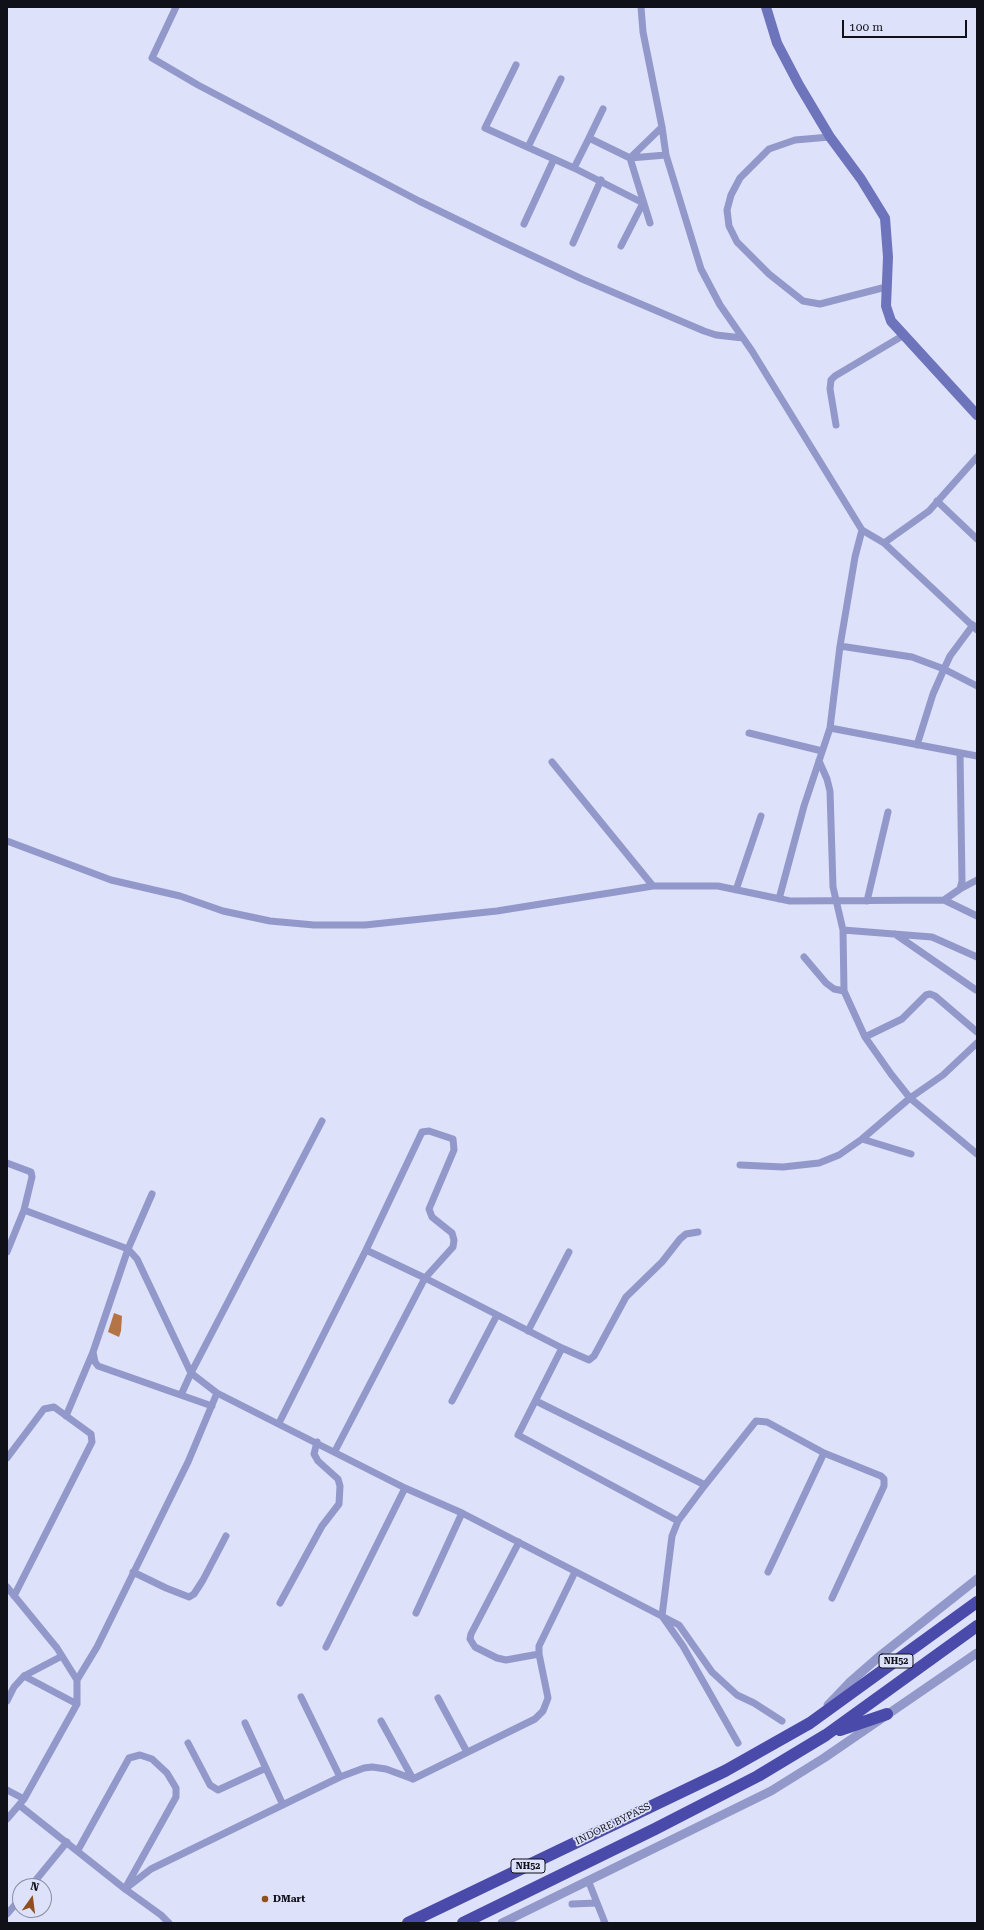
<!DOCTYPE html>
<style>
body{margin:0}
#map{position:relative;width:984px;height:1930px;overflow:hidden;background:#dde1f9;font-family:"Roboto Serif",serif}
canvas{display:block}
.frame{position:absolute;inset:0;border:8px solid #0f1018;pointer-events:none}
.north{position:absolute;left:12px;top:1878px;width:40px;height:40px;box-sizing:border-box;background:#dde1f9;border:1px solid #8b8d9f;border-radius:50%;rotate:14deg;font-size:11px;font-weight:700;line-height:16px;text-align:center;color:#0f1018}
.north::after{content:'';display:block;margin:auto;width:14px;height:18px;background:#914f1e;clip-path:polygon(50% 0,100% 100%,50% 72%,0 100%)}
.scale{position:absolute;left:842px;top:20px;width:125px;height:18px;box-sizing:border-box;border:2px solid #0f1018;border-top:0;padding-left:5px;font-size:12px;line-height:14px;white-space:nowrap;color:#0f1018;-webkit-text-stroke:3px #dde1f9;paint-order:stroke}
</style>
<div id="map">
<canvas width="984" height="1930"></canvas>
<div class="frame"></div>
<div class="north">N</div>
<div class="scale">100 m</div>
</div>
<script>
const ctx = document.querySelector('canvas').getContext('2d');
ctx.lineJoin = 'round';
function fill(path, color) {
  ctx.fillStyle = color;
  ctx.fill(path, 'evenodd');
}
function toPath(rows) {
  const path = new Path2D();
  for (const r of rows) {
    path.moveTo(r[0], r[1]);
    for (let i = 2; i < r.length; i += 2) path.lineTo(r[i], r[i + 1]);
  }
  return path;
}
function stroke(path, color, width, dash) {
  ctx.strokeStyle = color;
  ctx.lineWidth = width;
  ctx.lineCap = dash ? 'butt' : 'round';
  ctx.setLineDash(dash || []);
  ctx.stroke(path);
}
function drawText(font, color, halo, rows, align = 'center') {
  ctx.font = font + ' "Roboto Serif",serif';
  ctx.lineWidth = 3.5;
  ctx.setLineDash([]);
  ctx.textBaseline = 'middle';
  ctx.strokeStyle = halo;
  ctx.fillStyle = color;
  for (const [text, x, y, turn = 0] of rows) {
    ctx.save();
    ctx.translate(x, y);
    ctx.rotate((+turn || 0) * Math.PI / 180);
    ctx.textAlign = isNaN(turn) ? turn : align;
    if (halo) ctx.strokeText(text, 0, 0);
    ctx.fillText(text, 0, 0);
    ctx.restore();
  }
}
fill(toPath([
 [114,1313,122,1316,121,1331,119,1337,108,1332]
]), '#b57348');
stroke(toPath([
 [176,7,152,58,198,85,419,201,503,242,582,279,704,331,716,335,743,338],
 [641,7,643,32,662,127,666,155,701,269,720,305,752,351,862,530,884,543,977,630],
 [516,65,485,128,574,168,589,138,630,158,662,127],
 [830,137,795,140,769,149,740,178,731,195,727,210,729,226,737,242,769,274,803,301,820,304,886,287],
 [589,138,603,109],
 [528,147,561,79],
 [574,168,643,203,621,246],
 [650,223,630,158,666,155],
 [524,224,554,159],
 [573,243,601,180],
 [836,425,830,389,831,380,835,376,904,335],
 [937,501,977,539],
 [884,543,929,511,977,457],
 [840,646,912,657,944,669,977,686],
 [830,728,977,756],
 [749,733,822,751],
 [917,745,933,694,944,669,950,656,973,625],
 [819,761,827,779,830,791,833,887,843,930,844,991,865,1037,891,1074,910,1098,977,1154],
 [552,762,653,886,718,886,790,901,944,900,977,916],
 [7,841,111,880,180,896,223,911,270,921,314,925,365,925,497,911,653,886],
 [960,889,977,880],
 [736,890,761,816],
 [779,899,804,806,830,728,840,646,855,557,862,530],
 [944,900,960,889,962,881,960,753],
 [867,901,888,812],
 [843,930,932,937,977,957],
 [895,934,976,990],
 [804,957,826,983,834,989,844,991],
 [865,1037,902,1019,926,995,930,994,935,996,977,1032],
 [862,1139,911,1154],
 [7,1163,31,1172,32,1177,24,1210,128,1249,137,1259,191,1373,217,1393,405,1488,462,1513,679,1625,712,1672,737,1695,754,1703,782,1721],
 [740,1165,783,1167,819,1163,839,1155,862,1139,910,1098,943,1075,977,1043],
 [152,1194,128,1249,93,1352,95,1362,98,1366,212,1406],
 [7,1252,24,1210],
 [528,1331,569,1252],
 [562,1348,518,1435,678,1521],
 [181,1395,191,1373,322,1121],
 [452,1401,497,1315],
 [536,1401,705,1485,678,1521,672,1536,662,1616,683,1646,738,1743],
 [66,1416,93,1352],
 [279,1423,366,1250,425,1278,562,1348,589,1360,594,1356,626,1297,662,1262,680,1239,686,1234,698,1232],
 [335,1451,425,1278,453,1247,454,1240,452,1233,432,1217,429,1209,454,1150,453,1139,429,1131,422,1132,366,1250],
 [7,1458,44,1409,54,1407,91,1434,92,1442,14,1596],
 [705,1485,756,1421,767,1422,824,1453,881,1476,884,1479,884,1486,832,1598],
 [519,1542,471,1634,470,1639,475,1647,497,1658,506,1660,539,1654],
 [133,1572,166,1588,189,1597,194,1594,203,1580,226,1536],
 [768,1572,824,1453],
 [7,1587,57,1648,77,1680],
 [280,1603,322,1526,339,1504,340,1486,338,1479,318,1461,314,1454,317,1442],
 [416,1613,462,1513],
 [326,1647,405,1488],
 [24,1676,77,1704],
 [301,1697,340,1777],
 [438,1698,467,1752],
 [7,1701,14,1687,24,1676,62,1656],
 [381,1721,413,1779],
 [245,1723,283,1805],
 [188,1743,210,1785,218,1790,266,1768],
 [7,1790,24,1799],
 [7,1819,19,1805],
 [78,1850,129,1758,140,1755,152,1759,167,1773,176,1788,176,1797,127,1885],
 [588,1880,605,1923],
 [31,1886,67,1842],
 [125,1889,151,1869,340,1777,364,1768,372,1767,386,1769,413,1779,535,1719,543,1711,548,1698,539,1654,539,1646,575,1572],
 [572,1904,597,1903],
 [7,1914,20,1899],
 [169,1923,161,1915,125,1889,19,1805,24,1799,77,1704,77,1680,97,1647,188,1462,217,1393]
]), '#9299ca', 7);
stroke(toPath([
 [828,1705,849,1683,881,1655,977,1579],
 [502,1923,771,1791,824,1758,977,1653]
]), '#9299ca', 9);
stroke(toPath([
 [766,7,777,43,799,85,830,137,861,179,885,218,888,257,886,306,891,321,977,415]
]), '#6d74bc', 10);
stroke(toPath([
 [840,1730,887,1714],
 [408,1923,725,1771,810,1723,977,1602],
 [463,1923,655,1829,758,1776,826,1735,977,1626]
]), '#4a4aaa', 12);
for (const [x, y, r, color] of [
 [265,1899,4,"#914f1e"]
]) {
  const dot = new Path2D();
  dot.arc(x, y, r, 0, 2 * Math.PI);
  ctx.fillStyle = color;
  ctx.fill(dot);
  stroke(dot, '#dde1f9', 1.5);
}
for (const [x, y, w] of [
 [896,1661,34],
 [528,1866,34]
]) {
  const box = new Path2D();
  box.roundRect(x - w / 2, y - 7, w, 14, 3);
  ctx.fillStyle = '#dde1f9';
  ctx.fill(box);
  stroke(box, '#0f1018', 1);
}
drawText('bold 9px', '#0f1018', null, [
 ["NH52",896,1661],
 ["NH52",528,1866]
]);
drawText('10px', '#0f1018', '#dde1f9', [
 ["INDORE BYPASS",613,1824,-26]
]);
drawText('bold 10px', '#0f1018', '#dde1f9', [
 ["DMart",273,1899]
], 'left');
</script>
